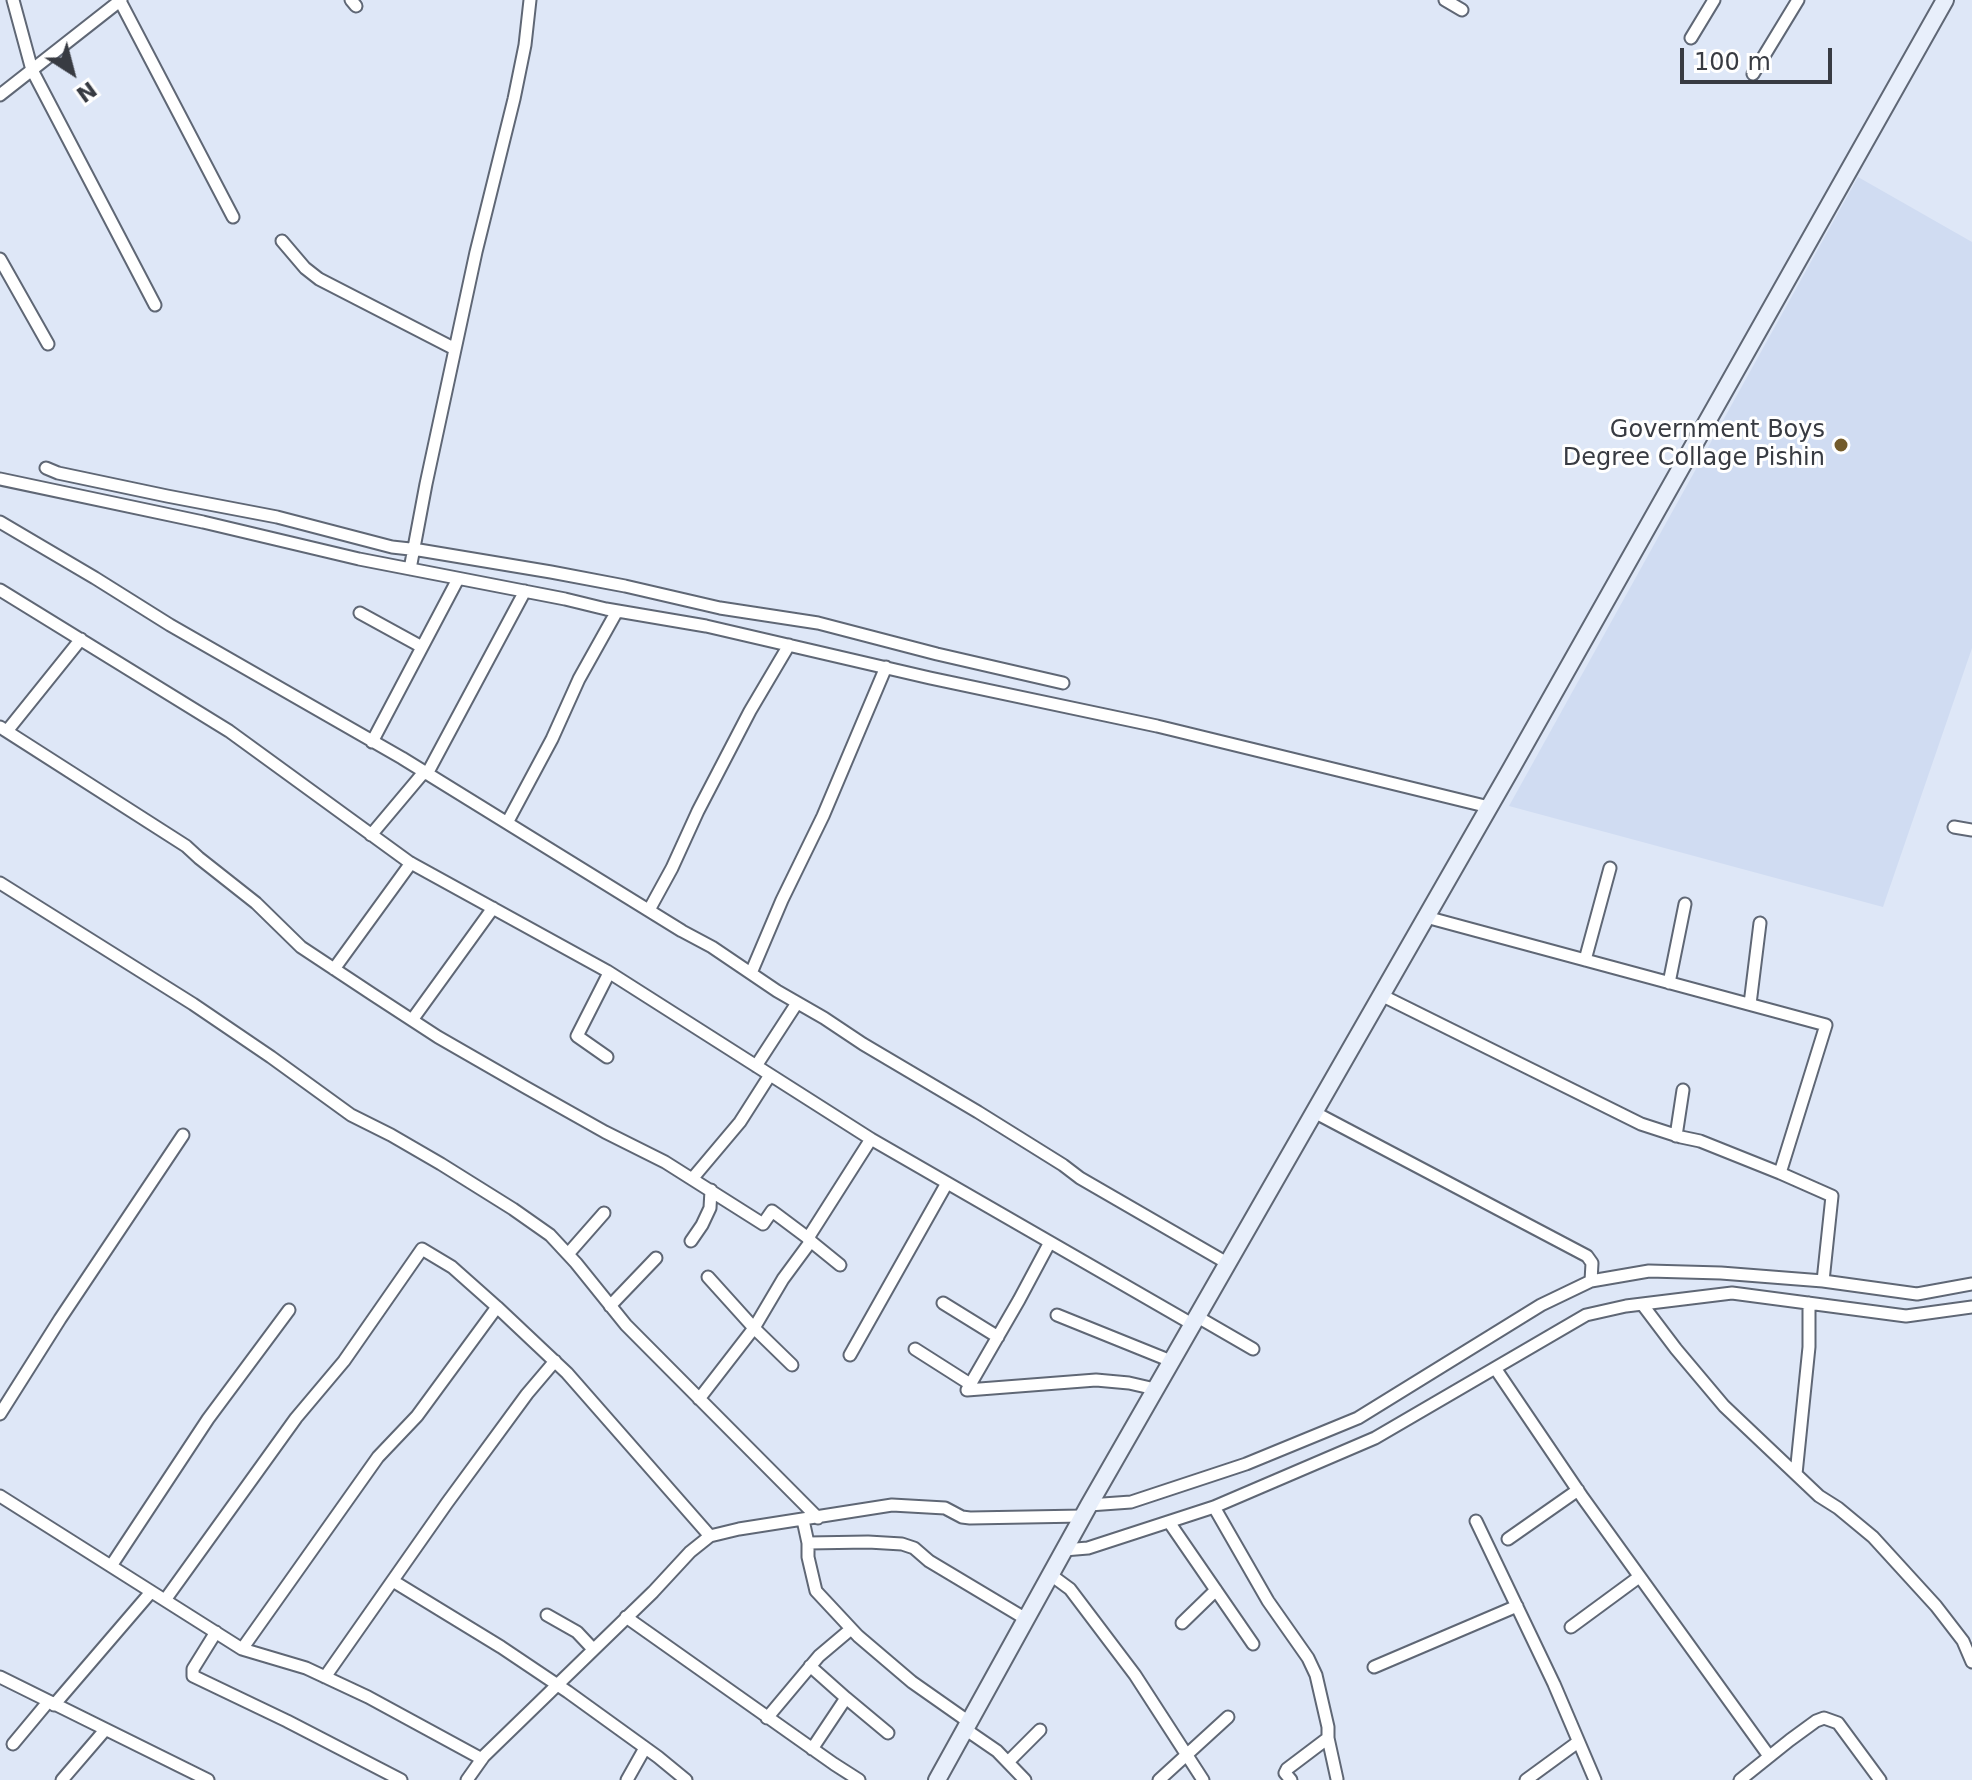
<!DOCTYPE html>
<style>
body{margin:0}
#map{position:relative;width:1972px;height:1780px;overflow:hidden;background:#dee7f7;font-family:"DejaVu Sans",sans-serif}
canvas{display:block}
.north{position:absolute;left:32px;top:32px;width:80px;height:80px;-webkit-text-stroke:6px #fff;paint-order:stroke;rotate:144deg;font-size:22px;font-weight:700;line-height:32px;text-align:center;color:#383b42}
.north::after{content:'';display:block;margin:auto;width:28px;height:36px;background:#383b42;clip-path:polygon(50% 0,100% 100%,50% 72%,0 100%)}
.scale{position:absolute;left:1680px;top:48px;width:152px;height:36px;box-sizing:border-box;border:4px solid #383b42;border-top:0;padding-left:10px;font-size:24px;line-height:28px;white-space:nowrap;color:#383b42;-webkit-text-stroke:6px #fff;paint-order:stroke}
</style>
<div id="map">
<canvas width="1972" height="1780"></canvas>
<div class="north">N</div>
<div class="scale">100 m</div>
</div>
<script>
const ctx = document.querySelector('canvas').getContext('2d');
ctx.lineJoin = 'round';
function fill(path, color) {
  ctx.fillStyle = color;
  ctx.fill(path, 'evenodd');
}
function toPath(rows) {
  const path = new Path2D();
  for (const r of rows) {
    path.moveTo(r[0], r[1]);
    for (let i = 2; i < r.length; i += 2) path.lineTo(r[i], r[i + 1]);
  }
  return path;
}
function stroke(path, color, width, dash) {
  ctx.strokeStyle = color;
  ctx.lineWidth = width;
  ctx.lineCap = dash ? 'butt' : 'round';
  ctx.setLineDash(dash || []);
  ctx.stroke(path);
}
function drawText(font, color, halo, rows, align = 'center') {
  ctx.font = font + ' "DejaVu Sans",sans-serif';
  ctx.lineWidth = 6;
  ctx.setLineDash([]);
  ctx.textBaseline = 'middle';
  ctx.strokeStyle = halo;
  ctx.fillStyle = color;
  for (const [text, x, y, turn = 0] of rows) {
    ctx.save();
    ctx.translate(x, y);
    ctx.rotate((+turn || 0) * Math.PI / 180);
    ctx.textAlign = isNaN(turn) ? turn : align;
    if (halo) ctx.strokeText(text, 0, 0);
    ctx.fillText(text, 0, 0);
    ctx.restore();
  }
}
fill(toPath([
 [1858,177,1972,242,1972,648,1883,907,1509,806]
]), '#d0dcf2');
const minor = toPath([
 [13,0,32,70,155,305],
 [351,0,356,6],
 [1445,0,1462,10],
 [120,1,233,217],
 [1691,38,1714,0],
 [1753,74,1798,0],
 [0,95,121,0],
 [282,241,305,268,319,279,455,349],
 [0,259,48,344],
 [46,468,58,473,167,496,277,517,392,547,419,550,551,572,625,586,720,608,818,623,937,654,1063,683],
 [0,479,203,522,359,559,565,599,606,609,706,626,930,678,1157,726,1489,807],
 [0,522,95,578,170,625,402,758,682,931,712,947,777,991,824,1018,863,1044,978,1112,1063,1165,1080,1178,1227,1263],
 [410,569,426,484,476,252,514,99,525,45,530,0],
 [0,590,229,731,409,862,607,971,871,1139,1192,1324],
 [360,613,422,647],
 [0,727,186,846,199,858,256,903,301,947,372,994,438,1037,525,1087,605,1132,665,1162,763,1224,772,1211,808,1238,871,1139],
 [7,731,81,639],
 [372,742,458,579],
 [427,774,525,591],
 [507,823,552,739,579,679,617,611],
 [1954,827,1972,830],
 [371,835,424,772],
 [0,883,193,1004,271,1057,351,1115,391,1135,441,1164,513,1209,550,1235,576,1263,626,1325,818,1518],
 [649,910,672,868,698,811,750,711,789,645],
 [1426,917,1826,1025,1780,1173],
 [1585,960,1610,868],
 [334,969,411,863],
 [751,973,782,900,823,816,886,667],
 [1669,983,1685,904],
 [1381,995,1641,1124,1681,1137,1700,1141,1780,1173,1832,1196,1823,1281],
 [1750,1004,1760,923],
 [412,1020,493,908],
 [607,1057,577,1036,609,973],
 [756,1066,797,1003],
 [1314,1112,1587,1256,1592,1263,1591,1281],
 [1676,1136,1683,1090],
 [692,1179,740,1122,770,1075],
 [808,1239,840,1265],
 [691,1241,702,1225,710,1208,711,1190],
 [568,1254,604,1213],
 [708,1277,754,1328,792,1365],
 [943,1303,998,1337],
 [1642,1304,1676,1349,1724,1406,1819,1496,1838,1508,1873,1537,1936,1606,1963,1641,1972,1662],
 [610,1306,656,1258],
 [1057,1315,1171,1361],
 [1196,1316,1253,1349],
 [915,1349,970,1384],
 [850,1355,947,1183],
 [1495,1368,1583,1498,1769,1756],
 [967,1390,1096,1380,1129,1383,1155,1389],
 [967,1390,1019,1300,1050,1242],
 [699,1399,754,1328,783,1279,811,1241],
 [0,1414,60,1319,183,1135],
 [1796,1474,1809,1347,1809,1303],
 [0,1496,242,1649,306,1668,368,1697,482,1759],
 [1089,1505,1131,1502,1246,1464,1358,1418,1541,1305,1591,1281,1649,1271,1721,1273,1823,1281,1917,1294,1972,1284],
 [1214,1507,1268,1601,1308,1658,1316,1675,1328,1727,1328,1738,1287,1769,1285,1773,1291,1780],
 [803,1520,808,1543,808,1557,816,1591,858,1636,912,1682,969,1722],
 [1476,1521,1554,1684,1595,1780],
 [1169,1522,1253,1644],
 [1508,1539,1578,1490],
 [808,1543,868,1542,902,1544,914,1548,929,1561,1026,1619],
 [1064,1550,1088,1548,1214,1507,1375,1438,1586,1315,1626,1306,1732,1293,1906,1316,1972,1307],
 [111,1566,208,1419,289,1310],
 [1051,1575,1070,1589,1135,1675,1203,1780],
 [393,1581,501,1647,568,1692,658,1757,686,1780],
 [165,1600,296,1418,344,1361,422,1249,452,1267,497,1307,567,1373,710,1536],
 [547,1615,577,1632,593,1649],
 [626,1617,834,1764,859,1780],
 [1182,1623,1216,1590],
 [1571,1627,1639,1577],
 [216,1632,193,1669,193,1676,287,1721,401,1780],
 [242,1649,378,1457,417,1416,497,1307],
 [810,1666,846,1698,888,1733],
 [1374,1667,1517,1606],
 [0,1677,208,1780],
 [325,1677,447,1503,527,1394,555,1361],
 [54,1705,151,1592],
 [767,1718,819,1656,851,1629],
 [965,1729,997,1751,1025,1780],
 [1328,1738,1337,1779],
 [13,1744,48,1702],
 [812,1749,846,1698],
 [1008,1762,1040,1730],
 [62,1780,105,1730],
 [467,1780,484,1756,653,1592,690,1552,710,1536,739,1529,892,1505,945,1508,962,1517,970,1518,1083,1516],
 [627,1780,645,1748],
 [1159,1780,1228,1717],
 [1526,1780,1578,1742],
 [1740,1780,1790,1740,1816,1721,1824,1718,1838,1723,1880,1780]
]);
const secondary = toPath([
 [937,1780,1089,1505,1511,769,1945,0]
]);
stroke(minor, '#5f6775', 15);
stroke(secondary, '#5f6775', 20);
stroke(minor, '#fff', 11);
stroke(secondary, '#e8effb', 16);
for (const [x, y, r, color] of [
 [1841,445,8,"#735b2b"]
]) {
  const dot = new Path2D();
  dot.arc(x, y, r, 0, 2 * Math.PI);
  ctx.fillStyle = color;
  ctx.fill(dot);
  stroke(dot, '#fff', 3);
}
drawText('24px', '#383b42', '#fff', [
 ["Government Boys",1825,431],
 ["Degree Collage Pishin",1825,459]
], 'right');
</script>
